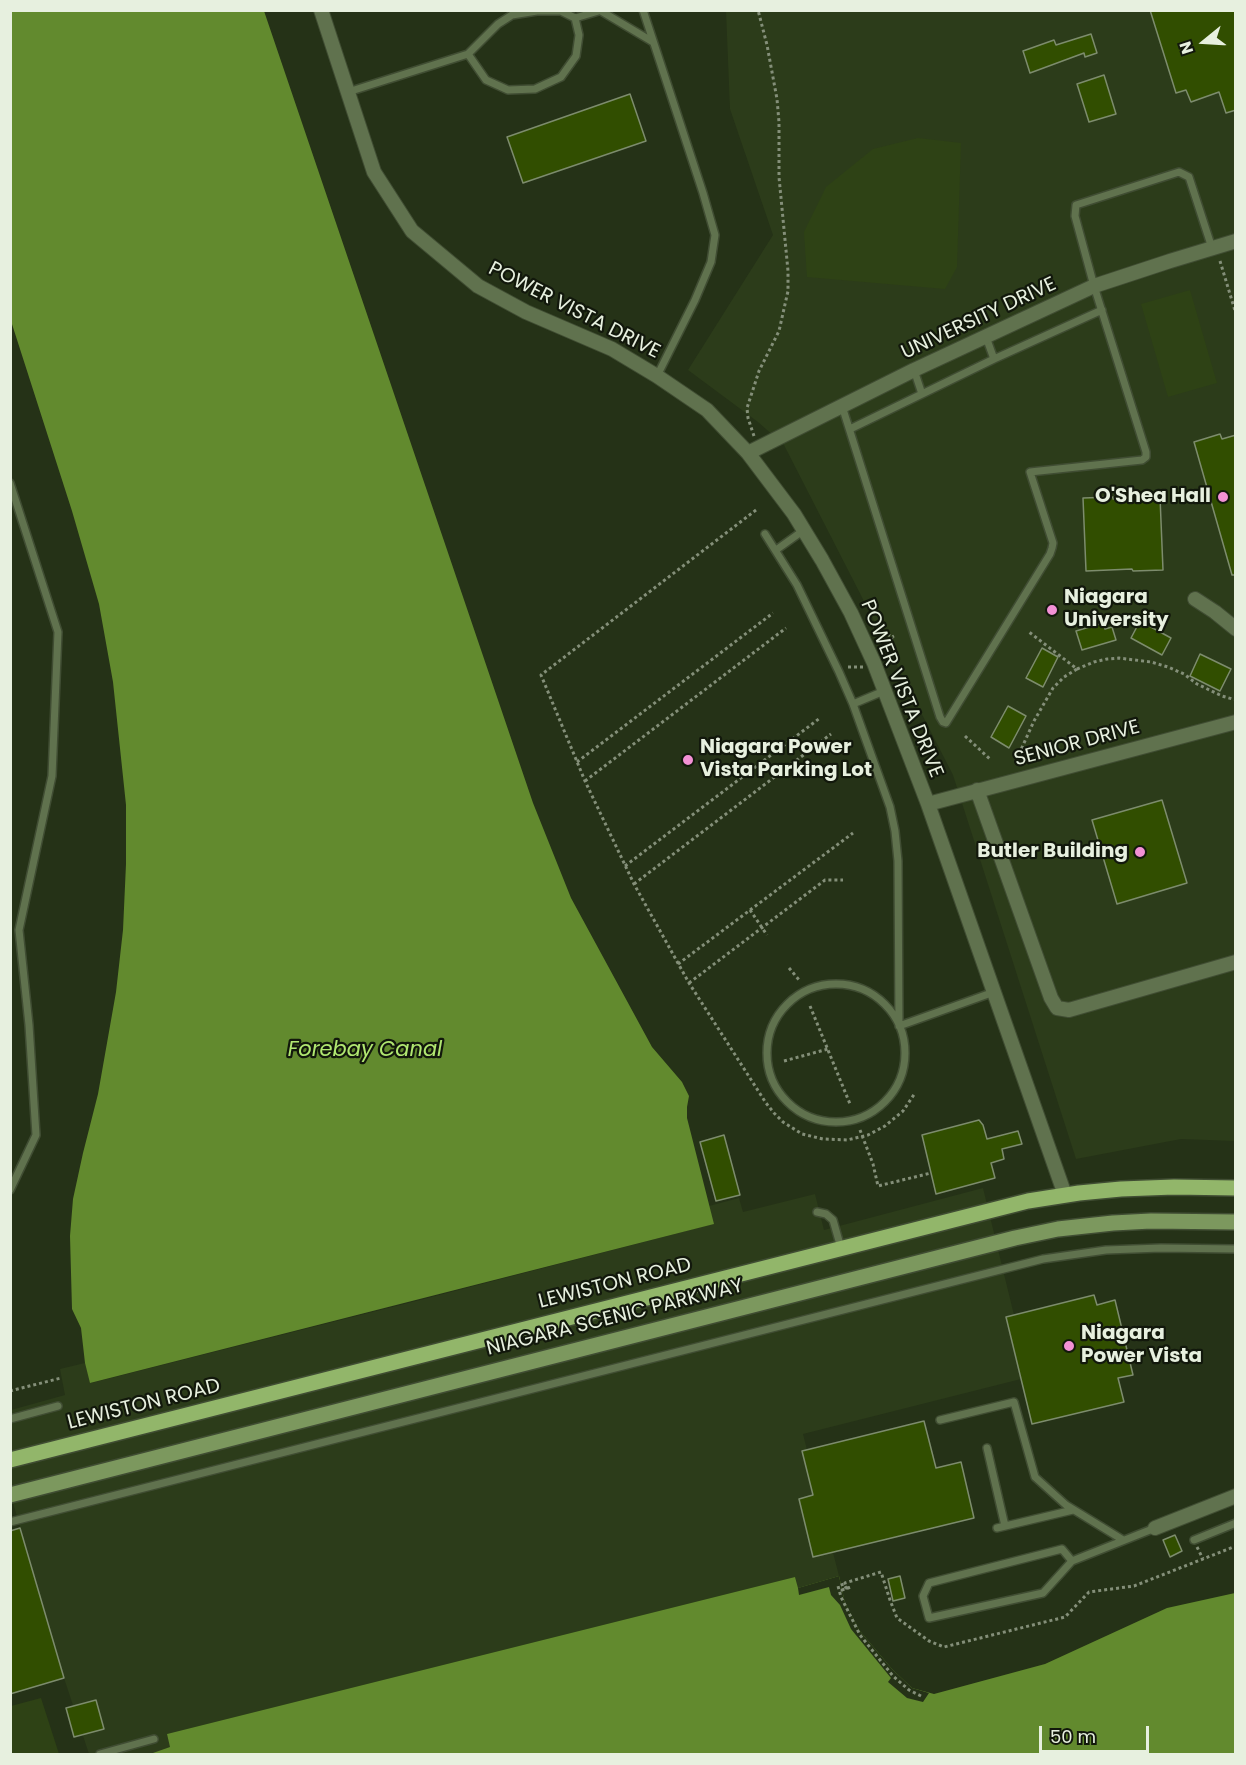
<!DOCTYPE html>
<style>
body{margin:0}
#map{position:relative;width:1246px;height:1765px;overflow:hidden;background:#253217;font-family:Poppins,sans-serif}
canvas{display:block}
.frame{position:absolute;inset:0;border:12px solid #e7f0df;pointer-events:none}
.north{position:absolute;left:1174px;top:12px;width:60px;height:60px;-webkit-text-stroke:4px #12180c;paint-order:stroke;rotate:252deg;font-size:16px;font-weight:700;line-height:24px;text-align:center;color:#e7f0df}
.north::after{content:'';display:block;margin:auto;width:21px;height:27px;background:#e7f0df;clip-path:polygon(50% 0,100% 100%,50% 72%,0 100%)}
.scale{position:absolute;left:1039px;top:1726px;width:110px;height:27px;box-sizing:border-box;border:3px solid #e7f0df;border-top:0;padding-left:8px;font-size:18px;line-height:21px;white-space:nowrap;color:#e7f0df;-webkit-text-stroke:4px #12180c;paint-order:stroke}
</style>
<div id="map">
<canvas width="1246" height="1765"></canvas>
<div class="frame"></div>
<div class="north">N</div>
<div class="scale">50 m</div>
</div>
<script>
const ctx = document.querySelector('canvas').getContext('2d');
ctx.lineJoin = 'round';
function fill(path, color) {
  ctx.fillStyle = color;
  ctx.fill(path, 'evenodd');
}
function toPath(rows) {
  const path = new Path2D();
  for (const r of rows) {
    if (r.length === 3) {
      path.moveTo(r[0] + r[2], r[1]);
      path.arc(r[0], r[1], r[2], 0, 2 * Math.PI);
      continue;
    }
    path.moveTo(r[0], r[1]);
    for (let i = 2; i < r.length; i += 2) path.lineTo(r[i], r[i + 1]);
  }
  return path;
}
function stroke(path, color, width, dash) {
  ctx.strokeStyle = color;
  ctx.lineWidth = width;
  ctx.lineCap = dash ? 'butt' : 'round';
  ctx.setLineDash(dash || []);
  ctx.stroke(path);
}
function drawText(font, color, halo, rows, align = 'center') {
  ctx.font = font + ' Poppins,sans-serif';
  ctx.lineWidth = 4.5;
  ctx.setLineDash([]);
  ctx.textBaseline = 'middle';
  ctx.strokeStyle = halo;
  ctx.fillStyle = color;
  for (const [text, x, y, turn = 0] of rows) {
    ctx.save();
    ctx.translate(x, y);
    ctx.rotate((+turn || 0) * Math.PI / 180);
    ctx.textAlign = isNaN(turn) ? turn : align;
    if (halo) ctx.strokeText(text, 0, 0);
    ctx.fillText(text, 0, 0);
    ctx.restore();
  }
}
fill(toPath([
 [726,11,1235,11,1235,1141,1181,1139,1076,1159,953,775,784,445,758,422,688,370,773,235,730,109],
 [983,1188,1014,1315,1006,1317,1021,1379,803,1434,839,1576,798,1588,795,1577,167,1734,171,1747,150,1754,89,1754,64,1678,11,1496,11,1410,65,1395,60,1369,85,1363,91,1383,420,1300,713,1224,709,1206,739,1198,743,1212,815,1194,824,1230]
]), '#2c3c1a');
fill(toPath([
 [918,138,961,143,957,267,945,289,807,277,804,232,826,187,873,149],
 [1190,290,1217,383,1168,397,1141,304],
 [41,1698,59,1754,11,1754,11,1706]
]), '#2e4215');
fill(toPath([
 [10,11,264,11,533,803,571,898,652,1047,682,1082,689,1096,687,1107,687,1118,714,1224,90,1383,85,1363,81,1328,72,1309,70,1236,73,1199,83,1153,98,1094,116,992,123,930,126,864,126,805,113,682,99,604,72,511,11,321],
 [839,1576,845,1603,859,1630,892,1669,912,1688,934,1694,1045,1664,1167,1608,1235,1593,1235,1754,150,1754,170,1747,167,1734,795,1577,798,1588]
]), '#628a2e');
fill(toPath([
 [839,1576,845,1603,859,1630,892,1669,912,1688,929,1693,923,1702,907,1698,888,1682,891,1678,851,1629,840,1605,831,1595,829,1587,799,1595,798,1588]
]), '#253217');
const building = toPath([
 [1150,10,1236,10,1236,110,1226,113,1219,92,1191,102,1186,90,1176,93,1150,10],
 [1091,34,1097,53,1085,57,1084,53,1030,73,1023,51,1054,40,1056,45,1091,34],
 [1104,75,1116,114,1089,122,1077,84,1104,75],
 [630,94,646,141,523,183,507,137,630,94],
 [1220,434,1222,439,1236,435,1236,575,1232,575,1194,442,1220,434],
 [1113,497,1113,499,1160,497,1163,570,1133,571,1132,569,1086,571,1083,498,1113,497],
 [1140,621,1171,638,1162,655,1131,638,1140,621],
 [1103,623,1105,629,1112,627,1116,640,1082,650,1076,631,1103,623],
 [1042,648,1058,657,1043,687,1026,678,1042,648],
 [1200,654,1231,669,1220,691,1190,676,1200,654],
 [1008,706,1026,716,1009,748,991,737,1008,706],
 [1162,800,1187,883,1117,904,1092,820,1162,800],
 [979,1120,983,1125,987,1139,1018,1131,1022,1144,1002,1149,1004,1159,991,1163,995,1178,936,1194,922,1135,979,1120],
 [724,1135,740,1195,716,1201,700,1142,724,1135],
 [1094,1295,1097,1305,1115,1300,1133,1375,1118,1378,1124,1402,1032,1424,1006,1317,1094,1295],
 [924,1421,936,1468,961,1462,974,1518,813,1557,799,1499,813,1495,802,1451,924,1421],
 [20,1528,64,1678,10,1694,10,1531,20,1528],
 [1175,1535,1182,1551,1170,1557,1163,1540,1175,1535],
 [900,1576,905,1598,893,1601,888,1579,900,1576],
 [96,1700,104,1729,74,1737,66,1708,96,1700]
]);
fill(building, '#314e00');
stroke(building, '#7d8c6d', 1.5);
const service = toPath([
 [643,10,703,193,715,235,711,262,695,300,657,376],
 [601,11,653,42],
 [575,18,602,10],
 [348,92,468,54,498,24,512,15,537,11,561,11,575,18,579,35,576,56,561,77,535,89,508,90,486,80,468,54],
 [986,337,994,359],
 [914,370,922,394],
 [842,406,940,717,943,722,946,723,1050,554,1052,548,1053,543,1030,472,1142,460,1146,457,1146,452,1094,286,1075,216,1076,205,1179,172,1189,177,1212,248],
 [850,429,994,359,1102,310],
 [10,483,58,632,52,776,19,930,29,1025,36,1135,10,1190],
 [765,534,797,585,839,672,853,704,890,807,895,831,898,861,899,1026,994,992],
 [776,550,804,530],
 [853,704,884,691],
 [836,1053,69],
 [817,1212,826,1214,833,1220,841,1248],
 [10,1419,58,1406],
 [940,1420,1014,1402,1035,1477,1066,1505,1123,1540],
 [987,1448,1005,1526],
 [10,1522,1043,1259,1106,1250,1161,1248,1236,1249],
 [997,1528,1073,1510],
 [1194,1540,1236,1523],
 [1072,1561,1062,1549,929,1583,923,1596,929,1618,1043,1593,1072,1561,1155,1528],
 [100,1754,154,1739]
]);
const minor = toPath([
 [321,10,374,172,412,231,478,286,526,312,612,349,657,376,707,410,748,453,794,514,822,560,851,613,874,663,928,804,1065,1195],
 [748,453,914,370,1094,286,1170,261,1236,241],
 [1195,599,1215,612,1236,629],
 [977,790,1051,998,1057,1008,1069,1010,1236,962],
 [928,804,1236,722],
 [1155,1528,1236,1496]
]);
const secondary = toPath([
 [10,1495,1015,1238,1058,1229,1113,1223,1151,1221,1236,1222]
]);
const primary = toPath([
 [10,1460,1028,1201,1079,1193,1121,1189,1174,1187,1236,1188]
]);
stroke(service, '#404d33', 10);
stroke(minor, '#404d33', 16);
stroke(secondary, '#404d33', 18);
stroke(primary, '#404d33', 18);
stroke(toPath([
 [1220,261,1236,314],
 [754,436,748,418,747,408,759,371,779,331,788,291,788,271,779,177,779,122,777,99,767,45,758,10],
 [756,510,541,675,585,781,634,884,689,983,766,1103,774,1113,783,1122,802,1134,823,1139,847,1140,868,1135,885,1126,903,1111,915,1093],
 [872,625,892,637,894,636],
 [887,658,888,657,892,637],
 [848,667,863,667],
 [1077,669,1094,662,1107,659,1119,658,1151,662,1168,667,1184,674,1197,684,1222,696,1236,700],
 [965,736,991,760],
 [1019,754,1034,721,1053,688,1064,677,1077,669,1029,632],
 [577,762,773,613],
 [585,781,786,628],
 [625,866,820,718],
 [634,884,831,734],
 [750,910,767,935],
 [678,964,853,833],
 [789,968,800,981],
 [689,983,825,880,843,880],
 [810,1006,850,1104],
 [784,1061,828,1049],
 [860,1130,873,1164,878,1186,931,1173],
 [10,1391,61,1378],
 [1197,1547,1203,1559],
 [921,1696,909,1690,893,1676,860,1635,841,1597,838,1586,844,1584,846,1588,842,1590,851,1587,847,1588,845,1583,881,1572,890,1600,897,1618,929,1641,944,1647,1065,1617,1089,1592,1134,1586,1236,1546]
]), '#848f79', 3, [3, 3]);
stroke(service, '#60724e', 7);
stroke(minor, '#60724e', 14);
stroke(secondary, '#7c985e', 15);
stroke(primary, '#92b66a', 15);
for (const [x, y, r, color] of [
 [1223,497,6,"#f391d5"],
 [1052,610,6,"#f391d5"],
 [688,760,6,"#f391d5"],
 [1140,852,6,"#f391d5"],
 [1069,1346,6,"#f391d5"]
]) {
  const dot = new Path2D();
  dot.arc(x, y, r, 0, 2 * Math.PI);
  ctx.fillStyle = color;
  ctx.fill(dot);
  stroke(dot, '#12180c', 2);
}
drawText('20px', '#e7f0df', '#12180c', [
 ["POWER VISTA DRIVE",574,311,27],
 ["UNIVERSITY DRIVE",979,319,-25],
 ["POWER VISTA DRIVE",901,689,68],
 ["SENIOR DRIVE",1077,744,-15],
 ["LEWISTON ROAD",615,1284,-14],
 ["NIAGARA SCENIC PARKWAY",615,1318,-14],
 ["LEWISTON ROAD",144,1405,-14]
]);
drawText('bold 20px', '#e7f0df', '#12180c', [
 ["O'Shea Hall",1211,497,"right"],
 ["Niagara",1064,598],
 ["University",1064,621],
 ["Niagara Power",700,748],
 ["Vista Parking Lot",700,771],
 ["Butler Building",1128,852,"right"],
 ["Niagara",1081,1334],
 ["Power Vista",1081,1357]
], 'left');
drawText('italic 21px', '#b1e871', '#12180c', [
 ["Forebay Canal",365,1051]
]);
</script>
